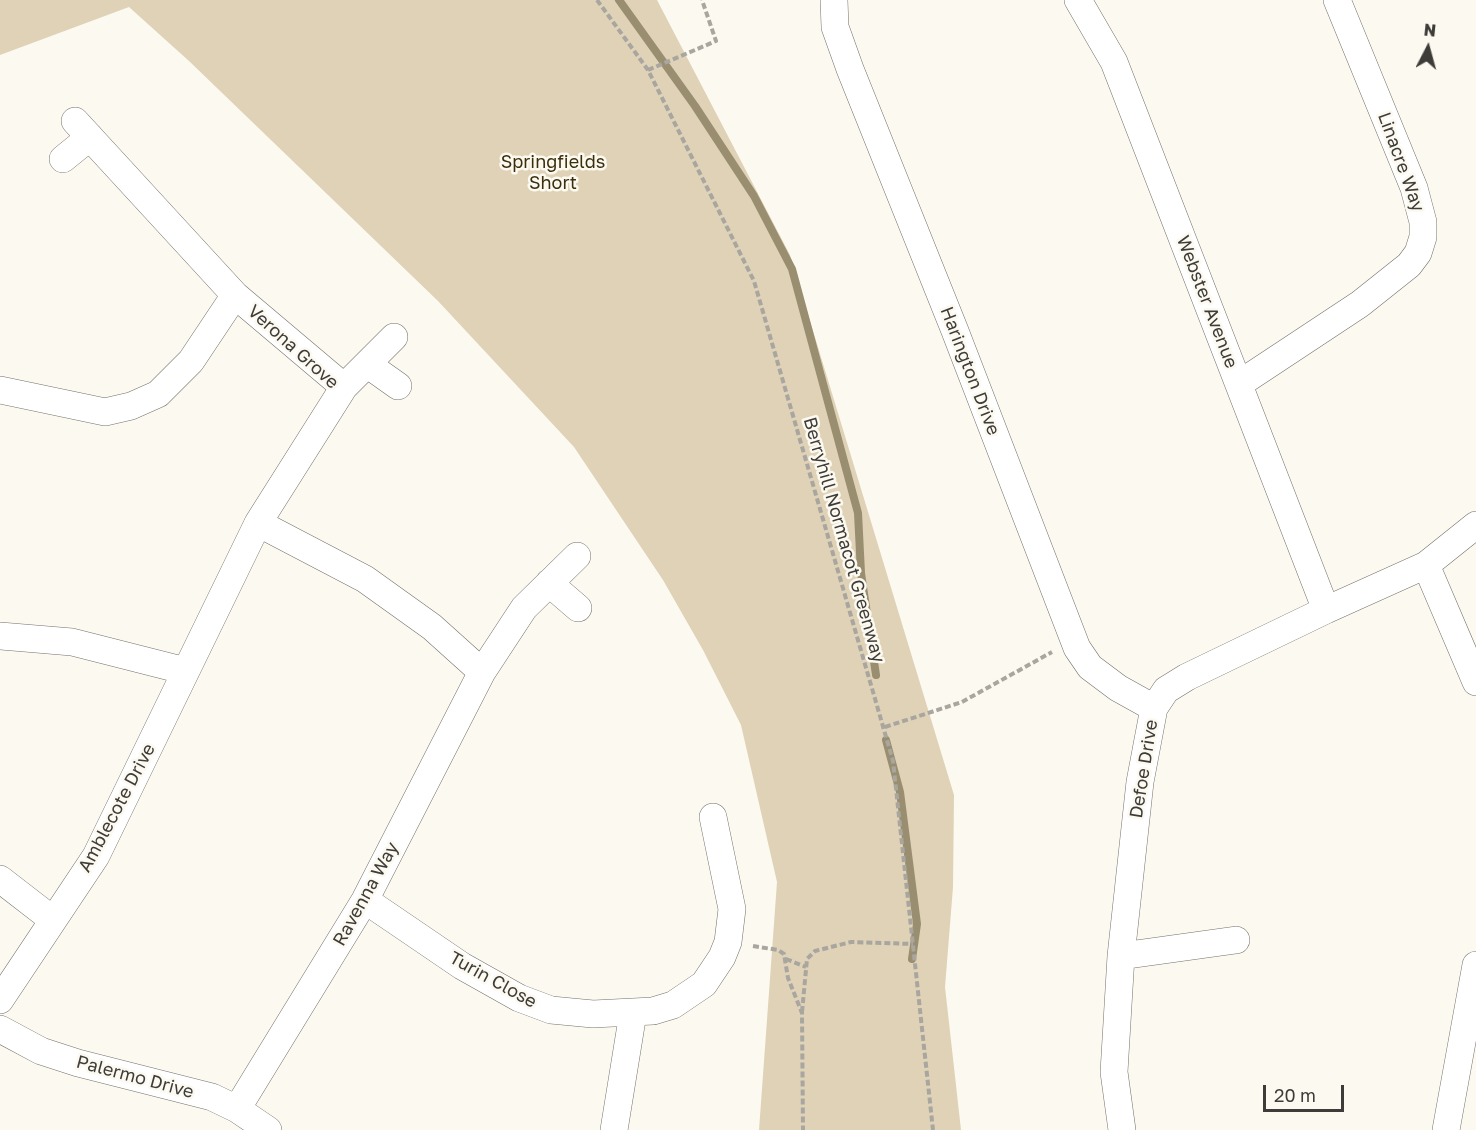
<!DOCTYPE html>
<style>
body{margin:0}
#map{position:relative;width:1476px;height:1130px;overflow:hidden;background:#fcf9f0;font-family:"Golos Text",sans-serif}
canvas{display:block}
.north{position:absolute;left:1398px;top:18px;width:60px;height:60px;-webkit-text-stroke:4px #fcf9f0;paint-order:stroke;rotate:6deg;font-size:16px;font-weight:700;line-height:24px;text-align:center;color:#3e3c39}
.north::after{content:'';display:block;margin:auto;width:21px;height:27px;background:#3e3c39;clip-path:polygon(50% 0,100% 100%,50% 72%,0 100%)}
.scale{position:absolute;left:1263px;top:1085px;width:81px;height:27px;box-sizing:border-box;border:3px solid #3e3c39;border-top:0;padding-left:8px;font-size:18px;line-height:21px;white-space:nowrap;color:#3e3c39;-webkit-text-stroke:4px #fcf9f0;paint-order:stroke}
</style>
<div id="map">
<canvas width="1476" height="1130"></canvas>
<div class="north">N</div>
<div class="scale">20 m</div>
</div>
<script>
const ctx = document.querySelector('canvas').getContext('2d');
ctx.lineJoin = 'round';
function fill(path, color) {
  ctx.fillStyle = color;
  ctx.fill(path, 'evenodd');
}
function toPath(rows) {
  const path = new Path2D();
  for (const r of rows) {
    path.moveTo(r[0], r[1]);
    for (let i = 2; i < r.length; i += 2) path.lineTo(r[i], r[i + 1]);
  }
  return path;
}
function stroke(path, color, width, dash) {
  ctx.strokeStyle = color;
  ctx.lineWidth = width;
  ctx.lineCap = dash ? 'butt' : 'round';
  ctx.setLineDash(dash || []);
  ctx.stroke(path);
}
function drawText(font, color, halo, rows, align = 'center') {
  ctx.font = font + ' "Golos Text",sans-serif';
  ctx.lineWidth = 5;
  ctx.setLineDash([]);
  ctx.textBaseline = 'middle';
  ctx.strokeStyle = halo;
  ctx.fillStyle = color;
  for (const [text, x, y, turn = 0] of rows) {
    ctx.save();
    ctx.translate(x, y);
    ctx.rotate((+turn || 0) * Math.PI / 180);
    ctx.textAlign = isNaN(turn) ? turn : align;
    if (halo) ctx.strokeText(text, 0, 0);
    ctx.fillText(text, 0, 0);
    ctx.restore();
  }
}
fill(toPath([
 [0,0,657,0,790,255,954,795,953,887,945,987,961,1130,759,1130,777,882,741,725,703,650,663,580,574,447,438,301,189,61,129,7,0,55]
]), '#dfd2b6');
stroke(toPath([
 [619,0,695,106,754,196,792,269,858,513,861,573,876,675],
 [886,740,900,792,917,924,912,959]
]), '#9a8e70', 8);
const minor = toPath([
 [834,0,835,27,850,69,955,331,1077,648,1090,667,1118,688,1154,708],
 [1078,0,1114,62,1326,610],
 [63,159,90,137],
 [367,364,398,386],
 [1239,384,1360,304,1409,265,1418,253,1423,237,1423,222,1414,188,1337,0],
 [344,387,394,337],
 [0,390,105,412,131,406,158,394,191,361,235,295],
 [258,523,365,579,432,627,482,672],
 [1426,565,1476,682],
 [549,583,578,608],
 [0,636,72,642,186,671],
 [0,879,53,920],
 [365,900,462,966,519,998,551,1010,593,1014,653,1011,673,1005,704,984,722,957,728,942,732,909,713,817],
 [1121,956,1236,940],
 [0,1000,96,856,258,523,344,387,235,295,75,121],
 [0,1029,41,1051,78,1063,212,1097,237,1109,268,1130],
 [237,1109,365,900,482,672,524,608,577,556],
 [614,1130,633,1013],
 [1122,1130,1114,1072,1121,956,1140,782,1154,708,1166,690,1187,677,1326,610,1426,565,1476,525],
 [1446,1130,1476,965]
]);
stroke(minor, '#74716a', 28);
stroke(toPath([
 [597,0,648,70,754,281,893,761,933,1130],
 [648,70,716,41,702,0],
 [885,727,962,702,1052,652],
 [753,946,778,950,784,954,788,978,802,1013,803,1130],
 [786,959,806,967],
 [802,1012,807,959,815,951,851,942,913,944]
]), '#a9a6a0', 4, [6, 3]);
stroke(minor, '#fff', 27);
drawText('18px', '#3b2e0c', '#fcf9f0', [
 ["Springfields",553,162],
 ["Short",553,183]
]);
drawText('18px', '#3e3c39', '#fcf9f0', [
 ["Linacre Way",1401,162,70],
 ["Webster Avenue",1207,302,69],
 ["Verona Grove",293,347,42],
 ["Harington Drive",970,371,69],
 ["Berryhill Normacot Greenway",844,540,74],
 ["Defoe Drive",1144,769,-81],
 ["Amblecote Drive",117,808,-62],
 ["Ravenna Way",366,894,-61],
 ["Turin Close",493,980,29],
 ["Palermo Drive",135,1077,15]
]);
</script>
